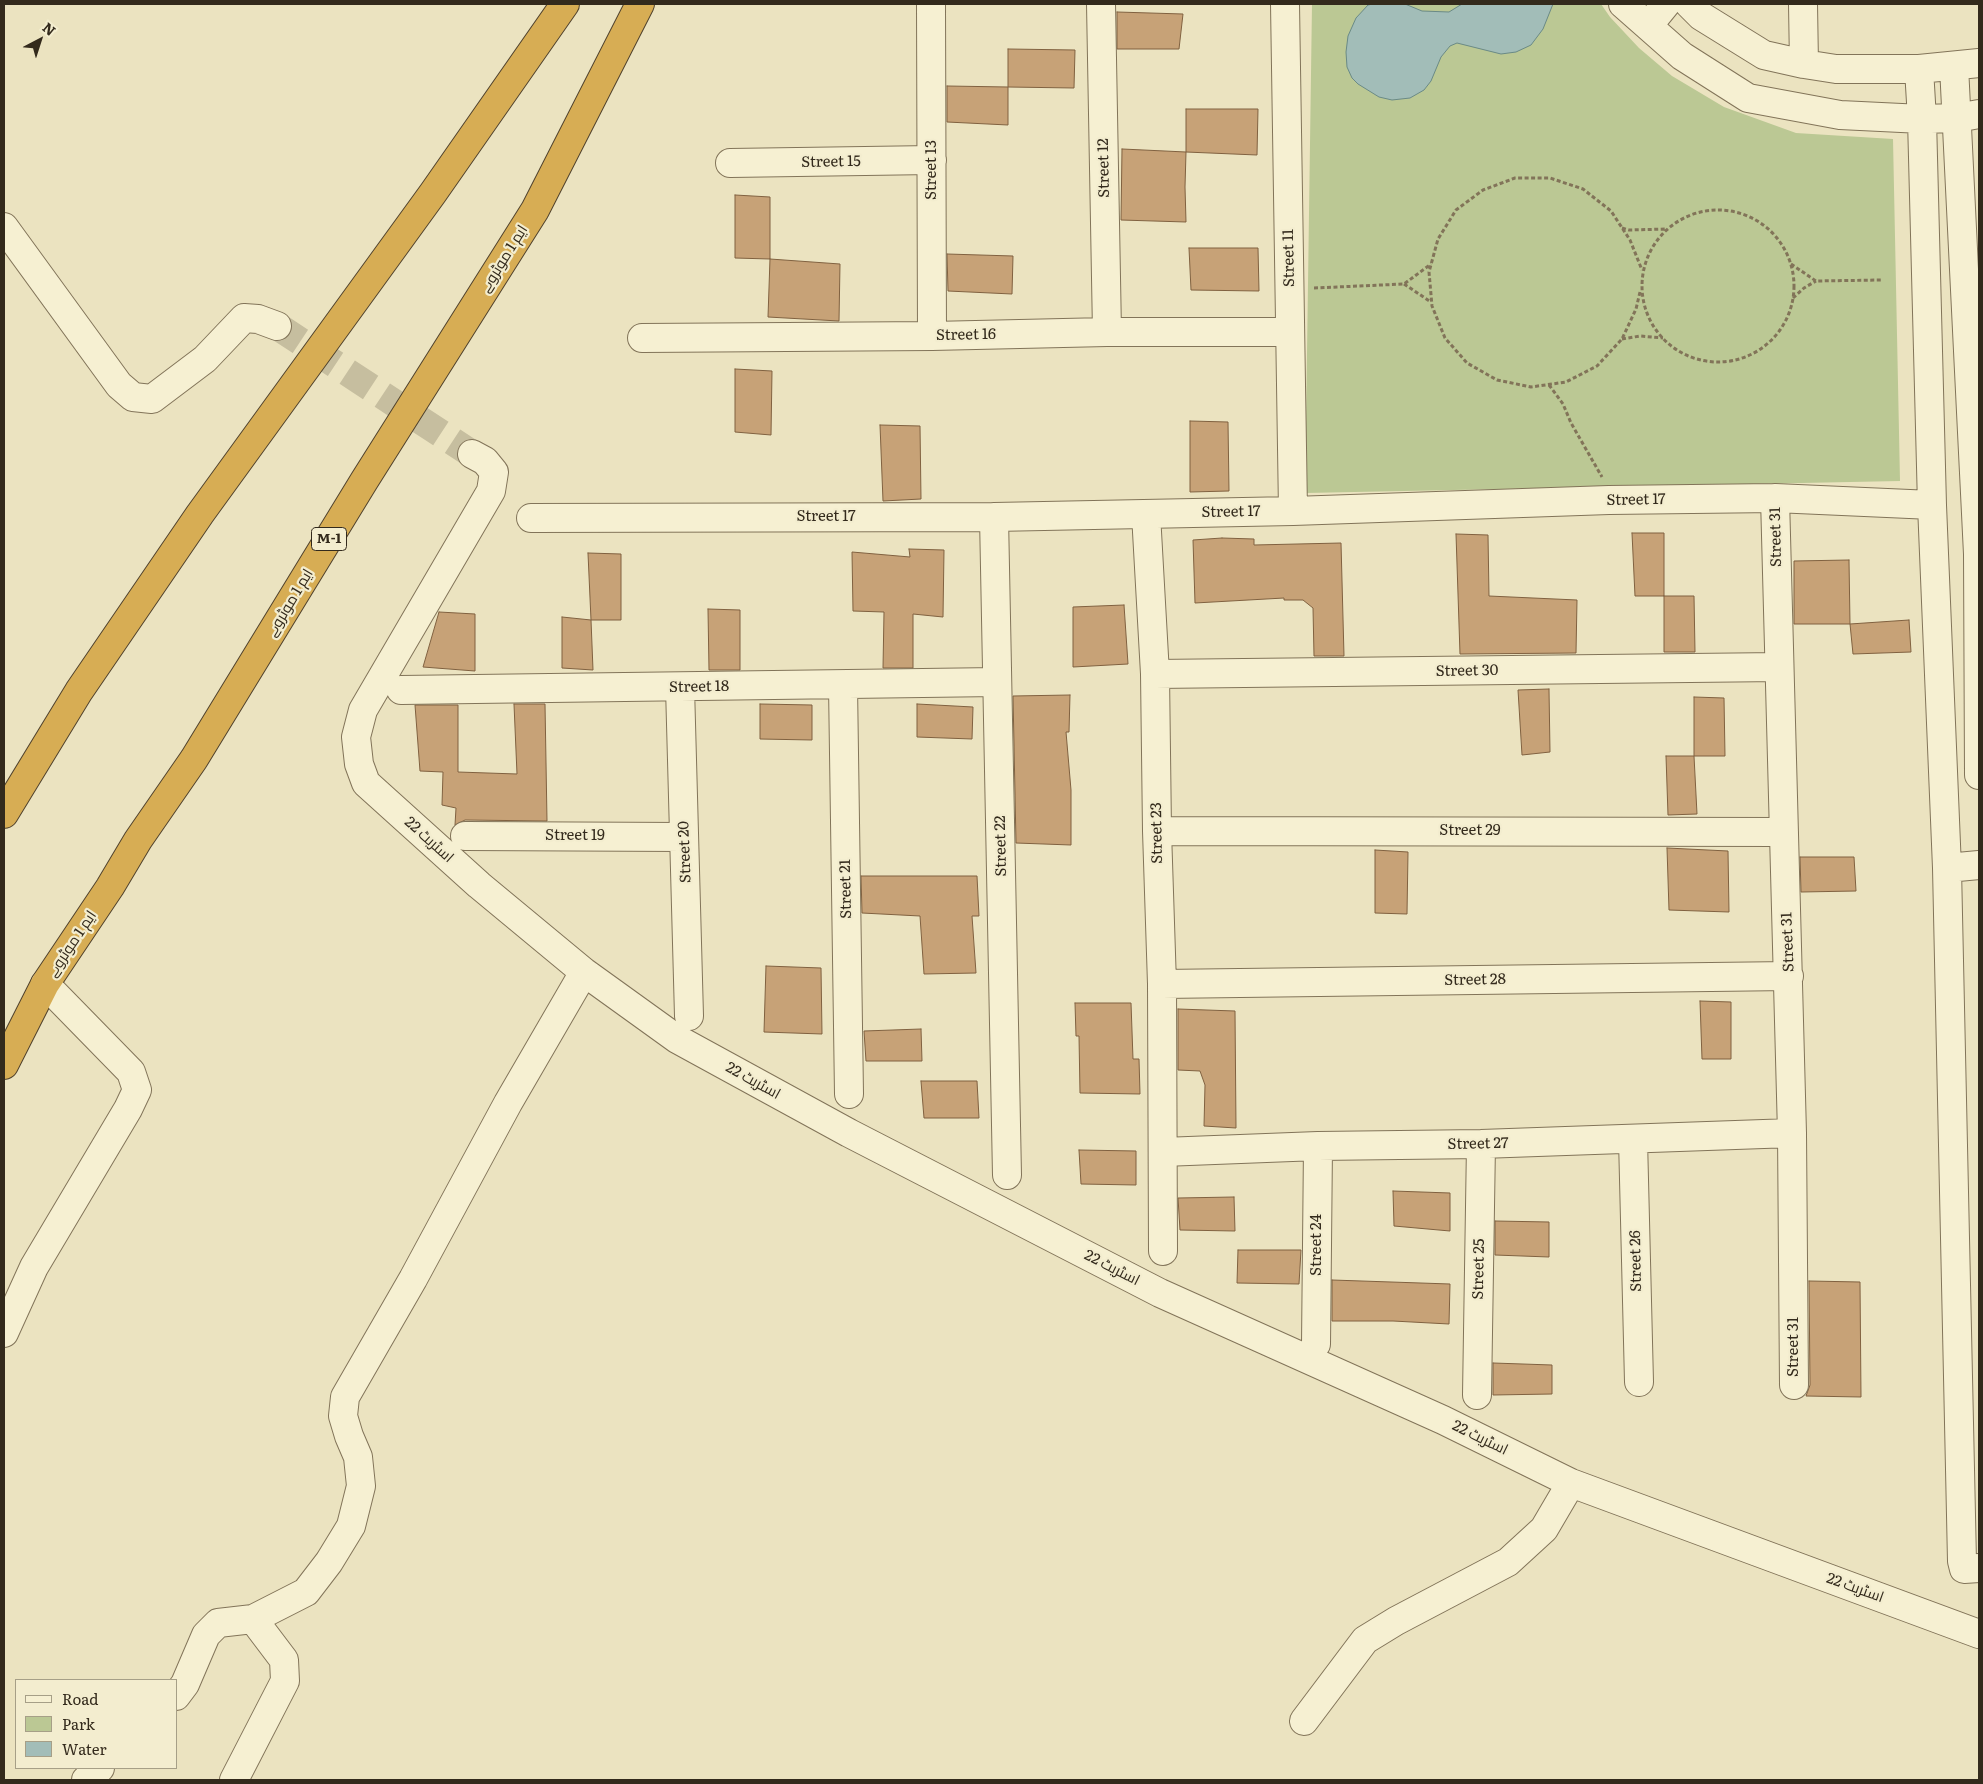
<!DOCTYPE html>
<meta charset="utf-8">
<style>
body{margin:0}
#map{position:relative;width:1983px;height:1784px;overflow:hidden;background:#ebe3c0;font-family:Literata,serif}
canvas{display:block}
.frame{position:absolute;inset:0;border:5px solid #332a1c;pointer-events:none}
.legend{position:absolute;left:15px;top:1679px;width:162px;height:90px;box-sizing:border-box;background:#f3edcf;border:1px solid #a69f87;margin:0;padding:6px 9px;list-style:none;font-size:15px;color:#332a1c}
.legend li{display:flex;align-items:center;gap:10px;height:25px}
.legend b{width:25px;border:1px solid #a69f87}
.north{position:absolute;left:15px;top:15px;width:50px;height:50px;-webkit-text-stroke:4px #f3edcf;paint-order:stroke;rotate:40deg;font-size:14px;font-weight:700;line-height:20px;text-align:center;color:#332a1c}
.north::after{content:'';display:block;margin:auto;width:18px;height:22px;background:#332a1c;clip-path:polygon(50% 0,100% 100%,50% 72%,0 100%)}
</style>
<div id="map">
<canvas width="1983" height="1784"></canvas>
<div class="frame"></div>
<ul class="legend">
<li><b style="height:6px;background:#f6f0d2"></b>Road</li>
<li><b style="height:14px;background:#bbc894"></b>Park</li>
<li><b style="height:14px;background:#a2bdb8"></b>Water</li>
</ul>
<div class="north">N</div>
</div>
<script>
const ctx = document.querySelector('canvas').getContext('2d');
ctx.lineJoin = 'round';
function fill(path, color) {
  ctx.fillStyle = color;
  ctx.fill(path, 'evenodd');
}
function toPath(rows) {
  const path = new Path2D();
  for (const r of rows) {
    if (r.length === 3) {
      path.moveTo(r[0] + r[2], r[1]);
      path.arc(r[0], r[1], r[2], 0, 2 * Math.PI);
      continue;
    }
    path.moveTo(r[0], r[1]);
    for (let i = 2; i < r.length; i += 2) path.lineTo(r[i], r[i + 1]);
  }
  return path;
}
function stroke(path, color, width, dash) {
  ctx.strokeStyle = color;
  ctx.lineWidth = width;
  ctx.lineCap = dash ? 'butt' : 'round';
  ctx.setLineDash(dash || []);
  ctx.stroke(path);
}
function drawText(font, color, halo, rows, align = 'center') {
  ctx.font = font + ' Literata,Cairo,serif';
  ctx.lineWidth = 4.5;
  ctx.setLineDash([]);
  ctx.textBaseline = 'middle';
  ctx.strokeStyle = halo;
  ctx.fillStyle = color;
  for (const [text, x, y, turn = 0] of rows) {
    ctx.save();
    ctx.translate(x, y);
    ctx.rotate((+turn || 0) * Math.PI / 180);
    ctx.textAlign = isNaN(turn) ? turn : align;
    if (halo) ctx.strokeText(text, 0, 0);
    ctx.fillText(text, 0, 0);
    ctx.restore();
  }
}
fill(toPath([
 [1312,4,1601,4,1610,17,1639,48,1672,76,1724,107,1796,133,1893,139,1900,481,1305,493]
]), '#bbc894');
const water = toPath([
 [1373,4,1405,4,1422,11,1449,12,1462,4,1553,4,1543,29,1531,45,1516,52,1501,54,1457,43,1450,46,1441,57,1431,81,1424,90,1410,98,1392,100,1379,97,1358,84,1352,78,1347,67,1346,52,1348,36,1356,18,1368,5,1373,4]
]);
fill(water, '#a2bdb8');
stroke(water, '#6a8a86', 1);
const building = toPath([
 [1117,12,1183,14,1179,49,1117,49,1117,12],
 [1008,49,1075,50,1074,88,1008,87,1008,49],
 [947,86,1008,87,1008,125,947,122,947,86],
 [1186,109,1258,109,1257,155,1186,152,1186,109],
 [1122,149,1186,152,1185,187,1186,222,1121,220,1122,149],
 [735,195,770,197,770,259,735,258,735,195],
 [1189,248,1258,248,1259,291,1191,290,1189,248],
 [947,254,1013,256,1012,294,948,291,947,254],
 [770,259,840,264,839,321,768,317,770,259],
 [735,369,772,371,771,435,735,432,735,369],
 [1190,421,1228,422,1229,491,1190,492,1190,421],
 [880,425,920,426,921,499,883,501,880,425],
 [1632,533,1664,533,1664,596,1635,596,1632,533],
 [1456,534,1488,535,1489,596,1577,600,1576,653,1460,654,1456,534],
 [1222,538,1254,539,1254,545,1341,543,1344,656,1314,656,1313,608,1303,600,1284,600,1284,598,1195,603,1193,540,1222,538],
 [909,549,944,550,943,617,913,614,913,668,883,668,884,612,853,611,852,552,910,557,909,549],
 [588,553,621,554,621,620,591,620,588,553],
 [1849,560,1850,624,1794,624,1794,561,1849,560],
 [1664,596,1694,596,1695,652,1664,652,1664,596],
 [1124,605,1128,664,1073,667,1073,607,1124,605],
 [708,609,740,610,740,670,709,670,708,609],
 [439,612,475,614,475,671,423,667,439,612],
 [562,617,591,620,593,670,562,668,562,617],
 [1909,620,1911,652,1853,654,1850,624,1909,620],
 [1549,689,1550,752,1522,755,1518,690,1549,689],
 [1070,695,1069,732,1066,732,1071,790,1071,845,1016,843,1013,696,1070,695],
 [1694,697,1724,698,1725,756,1694,756,1694,697],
 [514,704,545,704,547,821,465,820,455,825,456,808,442,805,443,772,420,771,415,705,458,705,458,772,517,774,514,704],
 [760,704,812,705,812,740,760,739,760,704],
 [917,704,973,707,972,739,917,737,917,704],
 [1666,756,1694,756,1697,814,1668,815,1666,756],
 [1667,848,1728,851,1729,912,1669,910,1667,848],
 [1375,850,1408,852,1407,914,1375,913,1375,850],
 [1800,857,1854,857,1856,891,1801,892,1800,857],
 [861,876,977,876,979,916,972,916,976,973,924,974,920,916,862,913,861,876],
 [766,966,821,968,822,1034,764,1032,766,966],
 [1700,1001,1731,1002,1731,1059,1702,1059,1700,1001],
 [1075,1003,1131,1003,1133,1059,1139,1059,1140,1094,1080,1093,1079,1036,1076,1036,1075,1003],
 [1178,1009,1235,1011,1236,1128,1204,1126,1205,1085,1200,1071,1178,1070,1178,1009],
 [921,1029,922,1061,866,1061,864,1031,921,1029],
 [921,1081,977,1081,979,1118,924,1118,921,1081],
 [1079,1150,1136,1151,1136,1185,1081,1184,1079,1150],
 [1393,1191,1450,1193,1450,1231,1394,1226,1393,1191],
 [1234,1197,1235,1231,1180,1230,1178,1198,1234,1197],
 [1495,1221,1549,1222,1549,1257,1495,1255,1495,1221],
 [1238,1250,1301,1250,1299,1284,1237,1283,1238,1250],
 [1332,1280,1450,1284,1449,1324,1393,1321,1332,1321,1332,1280],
 [1809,1281,1860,1282,1861,1397,1806,1396,1810,1385,1809,1281],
 [1493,1363,1552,1365,1552,1394,1493,1395,1493,1363]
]);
fill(building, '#c7a277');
stroke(building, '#806140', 1);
stroke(toPath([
 [277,326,472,454]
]), '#c6be9f', 28, [28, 14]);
const minor = toPath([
 [931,4,932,336],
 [1101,4,1107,332],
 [1285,4,1293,511],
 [1623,4,1682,56,1748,98,1840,115,1922,119,1957,118,1979,114],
 [1689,4,1701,16,1764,55,1804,64,1836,69,1919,69,1979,63],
 [1803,4,1804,64],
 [1648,26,1666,4],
 [1954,66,1978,554,1979,775],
 [1919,69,1922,119,1932,505,1947,868,1962,1561,1964,1569,1979,1568],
 [730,163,932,160],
 [4,227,119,385,133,397,152,399,205,359,244,318,258,319,277,326],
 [642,338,932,336,1107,332,1290,332],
 [472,454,485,461,494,472,491,491,363,710,356,737,359,764,366,783,479,885,584,972,677,1039,849,1133,1160,1293,1443,1420,1571,1483,1979,1634],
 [1775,498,1792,1133,1794,1385],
 [1146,514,1155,674,1157,831,1162,984,1163,1251],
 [994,517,1007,1175],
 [531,518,994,517,1293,511,1609,500,1775,498,1932,505],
 [1155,674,1779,667],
 [843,685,849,1094],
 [680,687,689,1016],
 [401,690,997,682],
 [1157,831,1784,832],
 [465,836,684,837],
 [1947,868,1979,865],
 [1162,984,1789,976],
 [1633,1139,1639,1382],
 [1163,1152,1318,1146,1481,1144,1792,1133],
 [4,1333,34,1267,128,1109,137,1090,131,1072,45,984],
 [1316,1344,1318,1146],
 [1477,1395,1481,1144],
 [176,1696,185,1684,206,1635,218,1623,253,1619,306,1592,329,1562,351,1526,361,1486,358,1457,349,1436,343,1416,345,1397,413,1279,508,1103,584,972],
 [1304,1721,1365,1640,1396,1621,1508,1562,1544,1529,1571,1483],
 [86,1780,100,1768],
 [234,1780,285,1681,284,1660,253,1619]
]);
const highway = toPath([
 [4,814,79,691,200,514,433,193,565,4],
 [4,1065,45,984,110,887,138,840,194,759,364,481,535,210,640,4]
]);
stroke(minor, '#827459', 30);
stroke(highway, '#50422d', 30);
stroke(toPath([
 [1718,286,76],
 [1622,228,1629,230,1667,229],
 [1791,264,1816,281,1882,280],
 [1404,284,1431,302],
 [1314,288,1404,284,1431,264],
 [1640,292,1636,309,1622,339,1597,366,1566,382,1531,387,1497,380,1467,363,1445,338,1432,306,1429,272,1438,239,1456,210,1483,190,1515,178,1550,178,1583,189,1611,211,1630,240,1642,270],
 [1793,298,1804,288,1816,281],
 [1622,339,1640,336,1663,338],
 [1549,385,1563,404,1571,423,1602,477]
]), '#827459', 3, [4, 2.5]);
stroke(minor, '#f6f0d2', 28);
stroke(highway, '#d7ad54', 28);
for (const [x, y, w] of [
 [329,539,35]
]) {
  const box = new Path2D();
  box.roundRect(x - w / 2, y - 11.5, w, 23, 4);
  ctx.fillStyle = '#f3edcf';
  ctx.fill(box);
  stroke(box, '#332a1c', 1);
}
drawText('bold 14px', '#332a1c', null, [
 ["M-1",329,539]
]);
drawText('15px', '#332a1c', '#f3edcf', [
 ["Street 15",831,162,-1],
 ["Street 12",1104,168,-91],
 ["Street 13",932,170,-90],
 ["Street 11",1289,258,-91],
 ["ایم 1 موٹروے",504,259,-58],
 ["Street 16",966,335,-1],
 ["Street 17",1636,500,-1],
 ["Street 17",1231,512,-1],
 ["Street 17",826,517],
 ["Street 31",1776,537,-91],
 ["ایم 1 موٹروے",290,603,-59],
 ["Street 30",1467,671,-1],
 ["Street 18",699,687,-1],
 ["Street 29",1470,831],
 ["Street 23",1157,833,-91],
 ["Street 19",575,836],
 ["اسٹریٹ 22",429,840,42],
 ["Street 22",1001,846,-91],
 ["Street 20",685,852,-92],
 ["Street 21",846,889,-91],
 ["Street 31",1788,942,-92],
 ["ایم 1 موٹروے",72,944,-56],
 ["Street 28",1475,980,-1],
 ["اسٹریٹ 22",753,1081,29],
 ["Street 27",1478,1144,-1],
 ["Street 24",1317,1245,-90],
 ["Street 26",1636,1261,-91],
 ["اسٹریٹ 22",1112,1268,27],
 ["Street 25",1479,1269,-89],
 ["Street 31",1794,1347,-90],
 ["اسٹریٹ 22",1480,1438,26],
 ["اسٹریٹ 22",1855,1588,20]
]);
</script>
